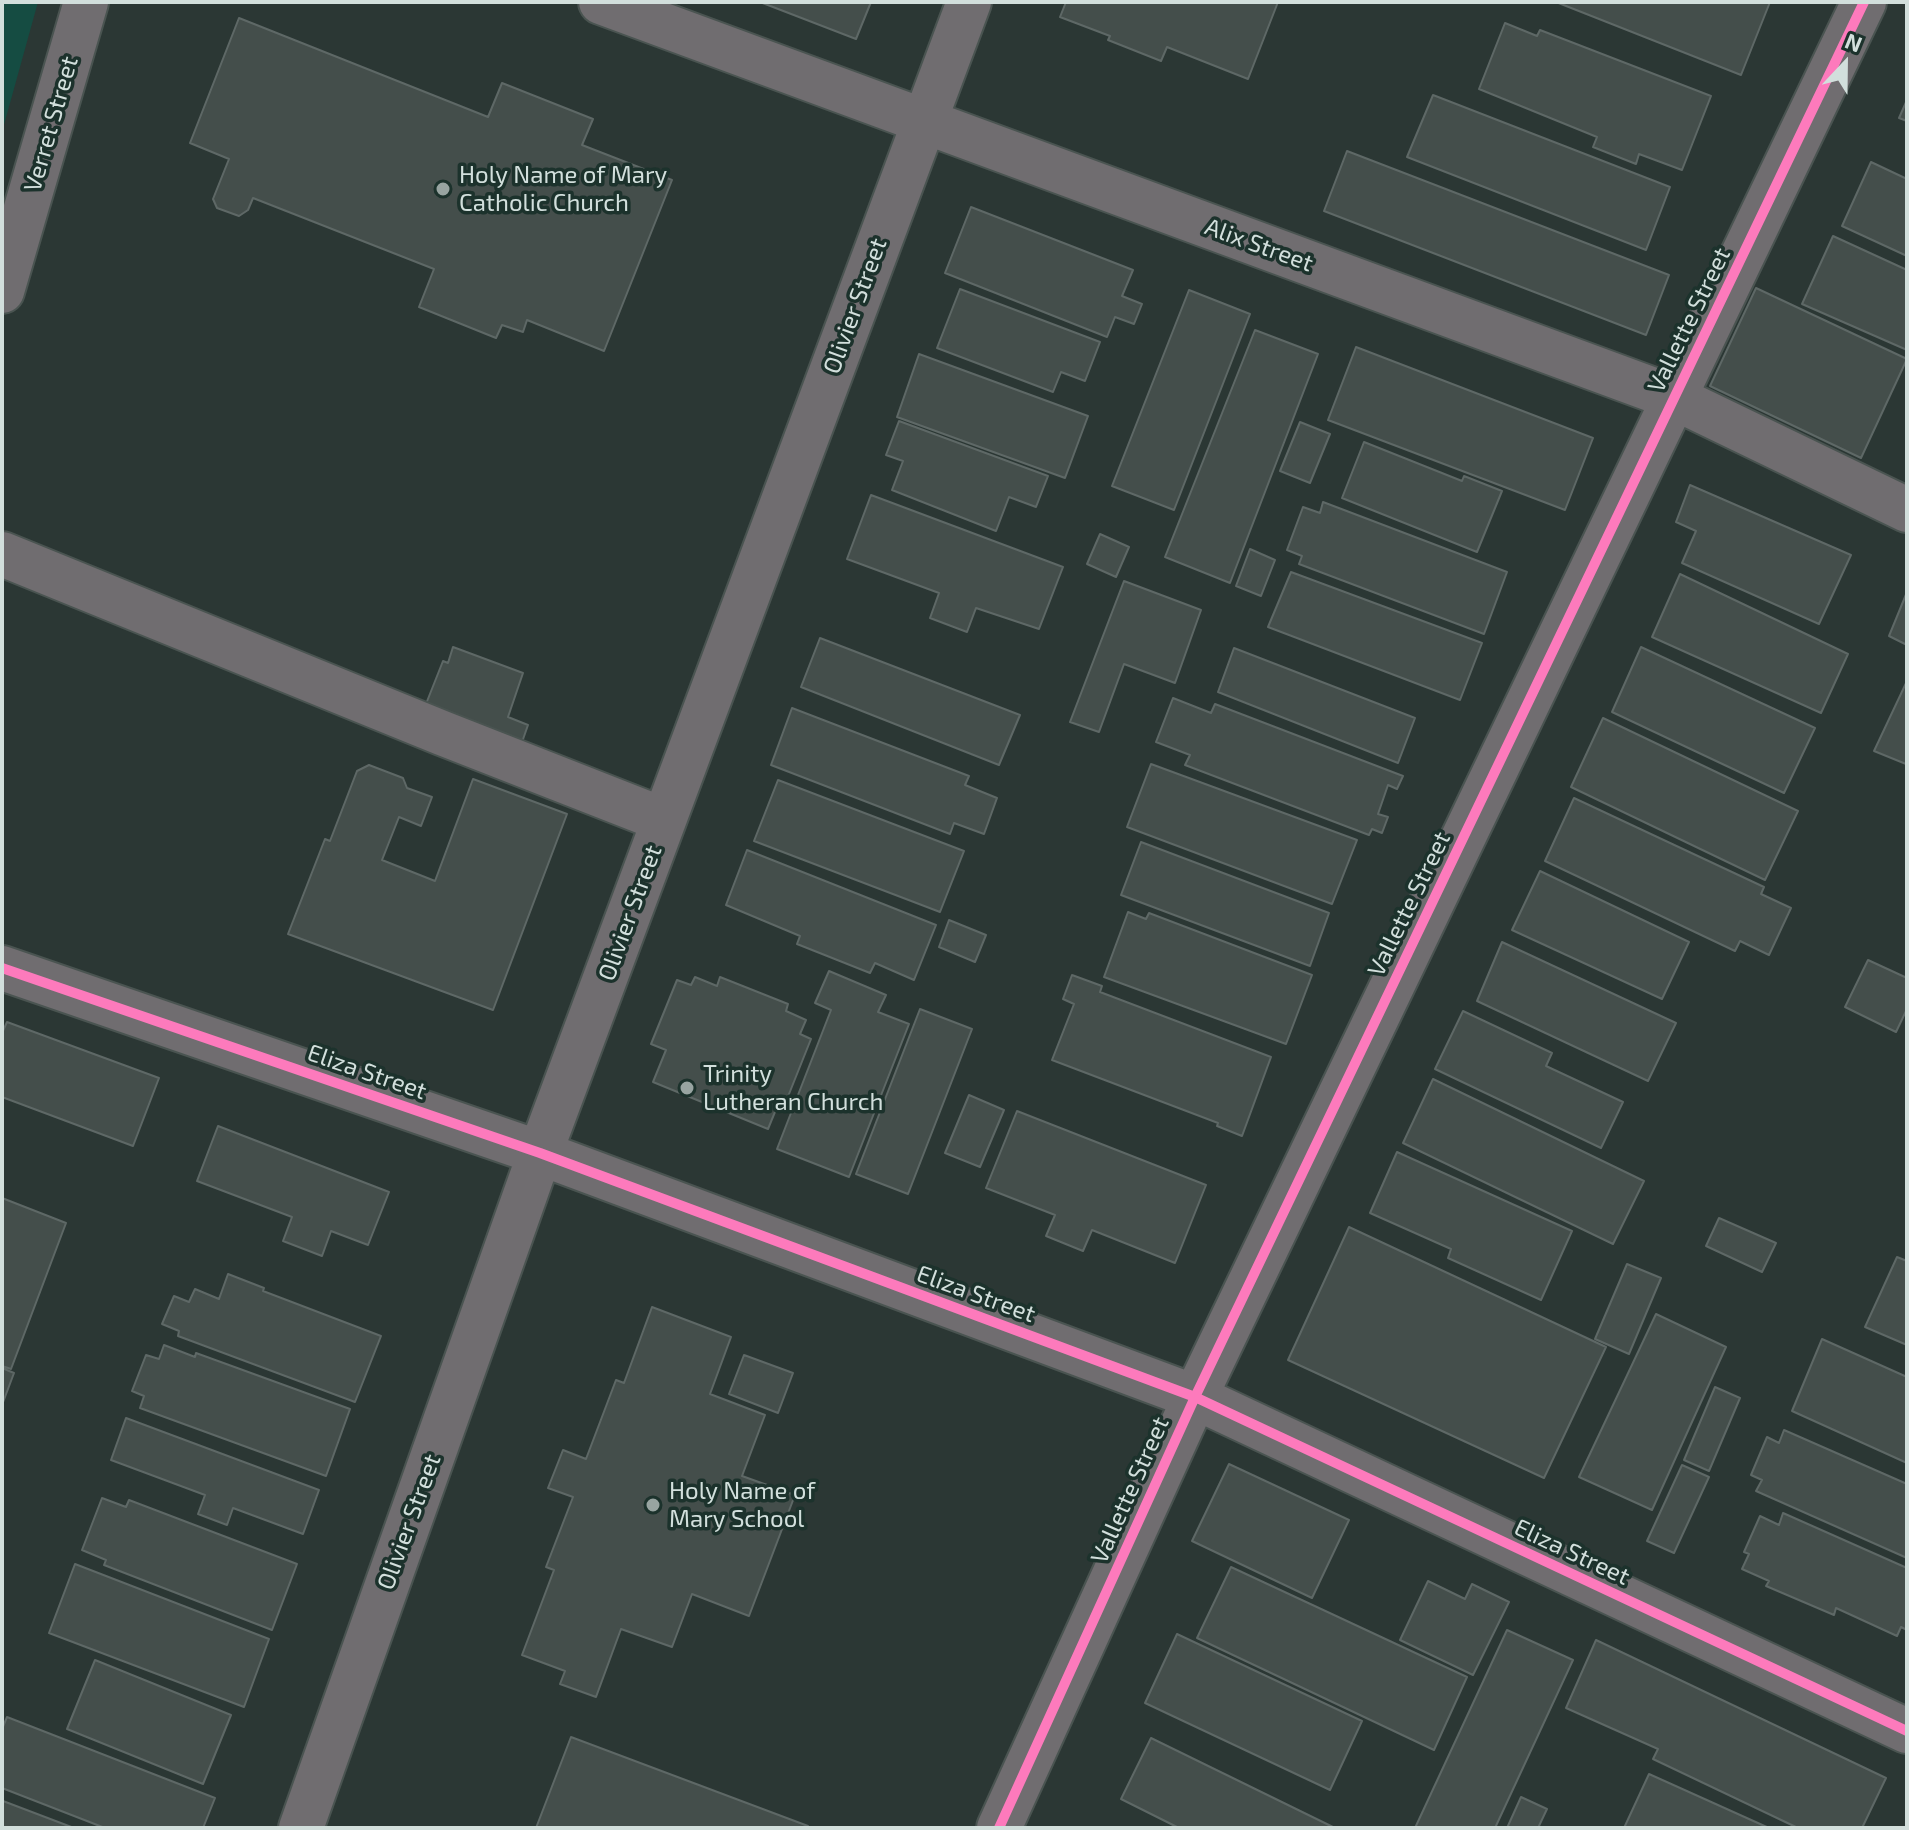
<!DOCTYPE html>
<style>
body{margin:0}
#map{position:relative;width:1909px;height:1830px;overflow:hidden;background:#2b3734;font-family:"Exo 2",sans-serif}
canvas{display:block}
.frame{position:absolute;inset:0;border:4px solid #d2dfdc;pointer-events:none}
.north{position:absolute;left:1805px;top:24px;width:80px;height:80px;-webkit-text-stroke:6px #1c322c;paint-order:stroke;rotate:22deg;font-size:22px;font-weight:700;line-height:32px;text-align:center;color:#d2dfdc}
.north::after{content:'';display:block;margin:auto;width:28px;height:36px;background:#d2dfdc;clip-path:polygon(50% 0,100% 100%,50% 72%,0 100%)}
</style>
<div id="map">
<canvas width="1909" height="1830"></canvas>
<div class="frame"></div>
<div class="north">N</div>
</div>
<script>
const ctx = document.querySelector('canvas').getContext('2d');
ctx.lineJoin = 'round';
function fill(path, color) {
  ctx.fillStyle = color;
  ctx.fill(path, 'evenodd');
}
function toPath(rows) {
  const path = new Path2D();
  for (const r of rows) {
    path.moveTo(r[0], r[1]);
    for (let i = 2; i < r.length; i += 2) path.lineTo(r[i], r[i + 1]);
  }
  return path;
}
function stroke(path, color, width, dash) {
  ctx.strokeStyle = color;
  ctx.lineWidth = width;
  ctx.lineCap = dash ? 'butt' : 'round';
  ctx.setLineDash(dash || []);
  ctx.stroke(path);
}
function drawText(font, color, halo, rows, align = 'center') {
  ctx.font = font + ' "Exo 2",sans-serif';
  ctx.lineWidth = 7;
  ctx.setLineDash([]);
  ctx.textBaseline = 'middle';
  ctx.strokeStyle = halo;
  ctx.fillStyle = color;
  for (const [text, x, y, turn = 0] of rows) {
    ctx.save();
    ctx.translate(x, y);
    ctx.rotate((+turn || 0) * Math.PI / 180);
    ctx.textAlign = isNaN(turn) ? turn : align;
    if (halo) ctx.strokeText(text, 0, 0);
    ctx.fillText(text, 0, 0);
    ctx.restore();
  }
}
fill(toPath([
 [2,2,38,2,2,132]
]), '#154c42');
const building = toPath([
 [760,2,871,2,856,39,760,2],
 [1066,2,1278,2,1248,79,1167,47,1161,61,1108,40,1110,36,1060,17,1066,2],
 [1556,2,1770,2,1741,75,1556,2],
 [239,18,488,117,502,83,593,119,582,145,672,180,604,351,527,320,523,332,502,325,496,338,419,307,434,269,253,198,248,210,239,216,217,208,213,199,229,159,190,143,239,18],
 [1505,23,1537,36,1540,30,1711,96,1682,170,1639,154,1636,164,1593,147,1597,137,1479,89,1505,23],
 [1433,95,1670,187,1646,250,1407,157,1433,95],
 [1907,100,1907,121,1899,118,1907,100],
 [1347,151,1669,275,1646,335,1324,211,1347,151],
 [1871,162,1907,179,1907,256,1842,226,1871,162],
 [971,207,1133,270,1122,296,1142,304,1134,324,1115,317,1107,337,945,273,971,207],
 [1833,236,1907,270,1907,350,1802,304,1833,236],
 [1756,288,1907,359,1861,458,1710,386,1756,288],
 [960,289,1100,342,1085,381,1061,372,1053,392,937,348,960,289],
 [1189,290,1250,314,1174,510,1112,486,1189,290],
 [1255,330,1318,354,1230,583,1165,557,1255,330],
 [1356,347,1593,438,1565,510,1328,420,1356,347],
 [919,354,1088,416,1065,478,897,417,919,354],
 [899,421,1048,476,1036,507,1009,497,996,531,892,490,903,461,886,455,899,421],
 [1300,422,1330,434,1310,483,1280,471,1300,422],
 [1364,442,1462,481,1464,476,1502,491,1477,552,1342,498,1364,442],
 [1690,485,1851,555,1819,624,1682,563,1696,531,1676,522,1690,485],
 [871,495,1063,567,1039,629,976,608,967,632,930,618,939,593,847,559,871,495],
 [1323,502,1507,572,1484,634,1299,564,1302,556,1287,550,1303,507,1320,513,1323,502],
 [1100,534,1129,547,1116,577,1087,564,1100,534],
 [1250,549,1275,560,1261,596,1236,586,1250,549],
 [1291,572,1482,643,1460,700,1268,627,1291,572],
 [1680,574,1848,654,1821,713,1652,637,1680,574],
 [1124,581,1201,610,1175,683,1124,664,1099,732,1070,722,1124,581],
 [1907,592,1907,645,1889,636,1907,592],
 [820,638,1020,715,999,765,801,687,820,638],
 [453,647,523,673,508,717,528,725,521,745,422,714,443,661,448,663,453,647],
 [1641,647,1815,728,1784,793,1612,712,1641,647],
 [1234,648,1415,718,1398,763,1218,692,1234,648],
 [1907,681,1907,762,1906,764,1874,751,1907,681],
 [1173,698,1211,713,1215,704,1403,776,1397,789,1388,785,1378,814,1388,817,1382,833,1372,829,1369,835,1185,765,1190,755,1156,742,1173,698],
 [792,708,969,776,965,785,997,798,984,834,954,823,950,834,771,765,792,708],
 [1603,718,1798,811,1765,880,1571,787,1603,718],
 [1151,764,1357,840,1332,904,1127,827,1151,764],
 [369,765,403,778,407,788,432,797,421,826,399,817,382,860,435,881,473,779,567,814,493,1010,288,934,325,839,330,841,357,771,369,765],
 [778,780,964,851,940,912,754,841,778,780],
 [1574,798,1764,887,1761,894,1791,908,1769,955,1740,941,1735,951,1545,861,1574,798],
 [1141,842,1329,913,1310,966,1121,895,1141,842],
 [747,850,936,925,914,980,875,963,870,973,797,944,800,936,726,905,747,850],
 [1540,871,1689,942,1662,999,1512,930,1540,871],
 [1128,912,1146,919,1149,913,1312,975,1286,1044,1104,977,1128,912],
 [949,920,986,935,975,962,939,947,949,920],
 [1502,942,1676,1023,1648,1081,1477,1001,1502,942],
 [1868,960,1907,978,1907,1009,1896,1032,1845,1007,1868,960],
 [829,971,886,995,878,1012,909,1024,849,1177,777,1149,831,1010,815,1003,829,971],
 [1072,975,1102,986,1100,992,1271,1057,1242,1136,1217,1126,1218,1123,1052,1060,1074,1004,1063,999,1072,975],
 [695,977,717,986,720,977,788,1004,786,1011,806,1020,800,1034,811,1039,783,1109,777,1107,768,1129,653,1082,666,1050,651,1044,677,980,691,985,695,977],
 [920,1009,972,1029,908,1194,856,1174,920,1009],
 [1463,1011,1552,1053,1546,1066,1623,1102,1601,1148,1435,1069,1463,1011],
 [7,1022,159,1078,133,1146,2,1097,2,1033,7,1022],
 [1433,1079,1644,1181,1613,1244,1403,1143,1433,1079],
 [969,1095,1004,1110,980,1167,945,1153,969,1095],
 [1017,1111,1206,1185,1175,1263,1092,1230,1083,1251,1046,1236,1055,1215,986,1188,1017,1111],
 [218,1126,389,1192,368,1245,331,1231,322,1256,283,1241,292,1217,197,1181,218,1126],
 [1397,1152,1572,1231,1541,1300,1448,1258,1451,1249,1370,1213,1397,1152],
 [2,1198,66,1223,11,1369,2,1366,2,1198],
 [1719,1218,1776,1243,1762,1272,1706,1246,1719,1218],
 [1349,1227,1606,1347,1544,1478,1288,1360,1349,1227],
 [1897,1257,1907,1261,1907,1345,1865,1327,1897,1257],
 [1627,1264,1661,1278,1629,1354,1595,1339,1627,1264],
 [228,1274,264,1288,263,1291,381,1336,355,1402,178,1336,179,1331,162,1324,174,1296,189,1302,195,1289,219,1299,228,1274],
 [652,1307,731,1337,710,1394,765,1415,742,1476,795,1495,749,1616,692,1594,672,1647,621,1629,596,1697,560,1684,565,1671,522,1655,554,1570,546,1567,573,1497,548,1488,563,1450,586,1459,616,1380,624,1383,652,1307],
 [1656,1314,1726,1347,1652,1510,1579,1477,1656,1314],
 [1822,1339,1907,1377,1907,1463,1792,1411,1822,1339],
 [164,1345,195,1357,196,1353,350,1409,326,1476,140,1408,144,1396,132,1391,146,1355,159,1359,164,1345],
 [744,1355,793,1373,778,1413,729,1394,744,1355],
 [2,1368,14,1373,2,1405,2,1368],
 [1715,1387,1740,1398,1709,1471,1684,1460,1715,1387],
 [126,1418,319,1490,303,1534,233,1508,227,1525,198,1514,205,1495,111,1460,126,1418],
 [1784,1430,1907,1484,1907,1558,1756,1491,1762,1480,1751,1475,1767,1437,1779,1443,1784,1430],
 [1229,1464,1349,1520,1312,1598,1192,1541,1229,1464],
 [1682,1465,1709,1477,1674,1553,1647,1541,1682,1465],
 [102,1498,126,1507,129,1500,297,1564,272,1630,104,1565,106,1560,82,1550,102,1498],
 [1783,1513,1907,1568,1907,1630,1901,1627,1897,1636,1836,1608,1834,1615,1766,1586,1769,1581,1742,1569,1749,1554,1744,1552,1760,1516,1779,1525,1783,1513],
 [75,1564,269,1639,244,1707,49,1633,75,1564],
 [1231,1567,1467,1677,1434,1750,1197,1638,1231,1567],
 [1428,1581,1465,1599,1472,1584,1509,1602,1473,1675,1400,1640,1428,1581],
 [1507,1630,1573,1660,1495,1828,1415,1828,1507,1630],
 [1177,1634,1362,1721,1330,1790,1145,1703,1177,1634],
 [1596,1640,1886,1778,1862,1828,1798,1828,1653,1759,1658,1749,1566,1708,1596,1640],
 [95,1660,231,1715,203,1784,67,1729,95,1660],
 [7,1717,215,1798,203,1828,105,1828,2,1788,2,1729,7,1717],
 [571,1737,808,1826,807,1828,536,1828,571,1737],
 [1151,1738,1335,1828,1179,1828,1121,1799,1151,1738],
 [1649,1774,1769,1828,1624,1828,1649,1774],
 [1521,1797,1547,1809,1538,1828,1507,1828,1521,1797],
 [3,1801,74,1828,2,1828,3,1801]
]);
fill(building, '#444e4b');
stroke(building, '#5e6866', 2);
const minor = toPath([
 [601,2,1675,398,1907,510],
 [2,291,86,2],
 [2,554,442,733,664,820],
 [2,968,540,1153,1195,1397,1907,1731],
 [301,1828,540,1153,969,2],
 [999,1828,1195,1397,1864,2]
]);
stroke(minor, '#4a5451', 48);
stroke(minor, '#706d70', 44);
stroke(toPath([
 [2,968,540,1153,1195,1397,1907,1731],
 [999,1828,1195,1397,1864,2]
]), '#fd7abc', 10);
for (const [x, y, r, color] of [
 [443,189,8,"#98a4a1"],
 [687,1088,8,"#98a4a1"],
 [653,1505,8,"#98a4a1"]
]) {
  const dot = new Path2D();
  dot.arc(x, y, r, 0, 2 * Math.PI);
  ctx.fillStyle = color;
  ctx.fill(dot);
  stroke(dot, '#1c322c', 3);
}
drawText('24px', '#d2dfdc', '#1c322c', [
 ["Verret Street",51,124,-74],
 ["Alix Street",1259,245,20],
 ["Olivier Street",855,306,-70],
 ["Vallette Street",1689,320,-64],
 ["Vallette Street",1409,904,-64],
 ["Olivier Street",630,913,-70],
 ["Eliza Street",367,1072,19],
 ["Eliza Street",976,1294,20],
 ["Vallette Street",1130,1490,-66],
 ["Olivier Street",409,1522,-70],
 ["Eliza Street",1572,1552,25]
]);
drawText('24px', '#d2dfdc', '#1c322c', [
 ["Holy Name of Mary",459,175],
 ["Catholic Church",459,203],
 ["Trinity",703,1074],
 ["Lutheran Church",703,1102],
 ["Holy Name of",669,1491],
 ["Mary School",669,1519]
], 'left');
</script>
